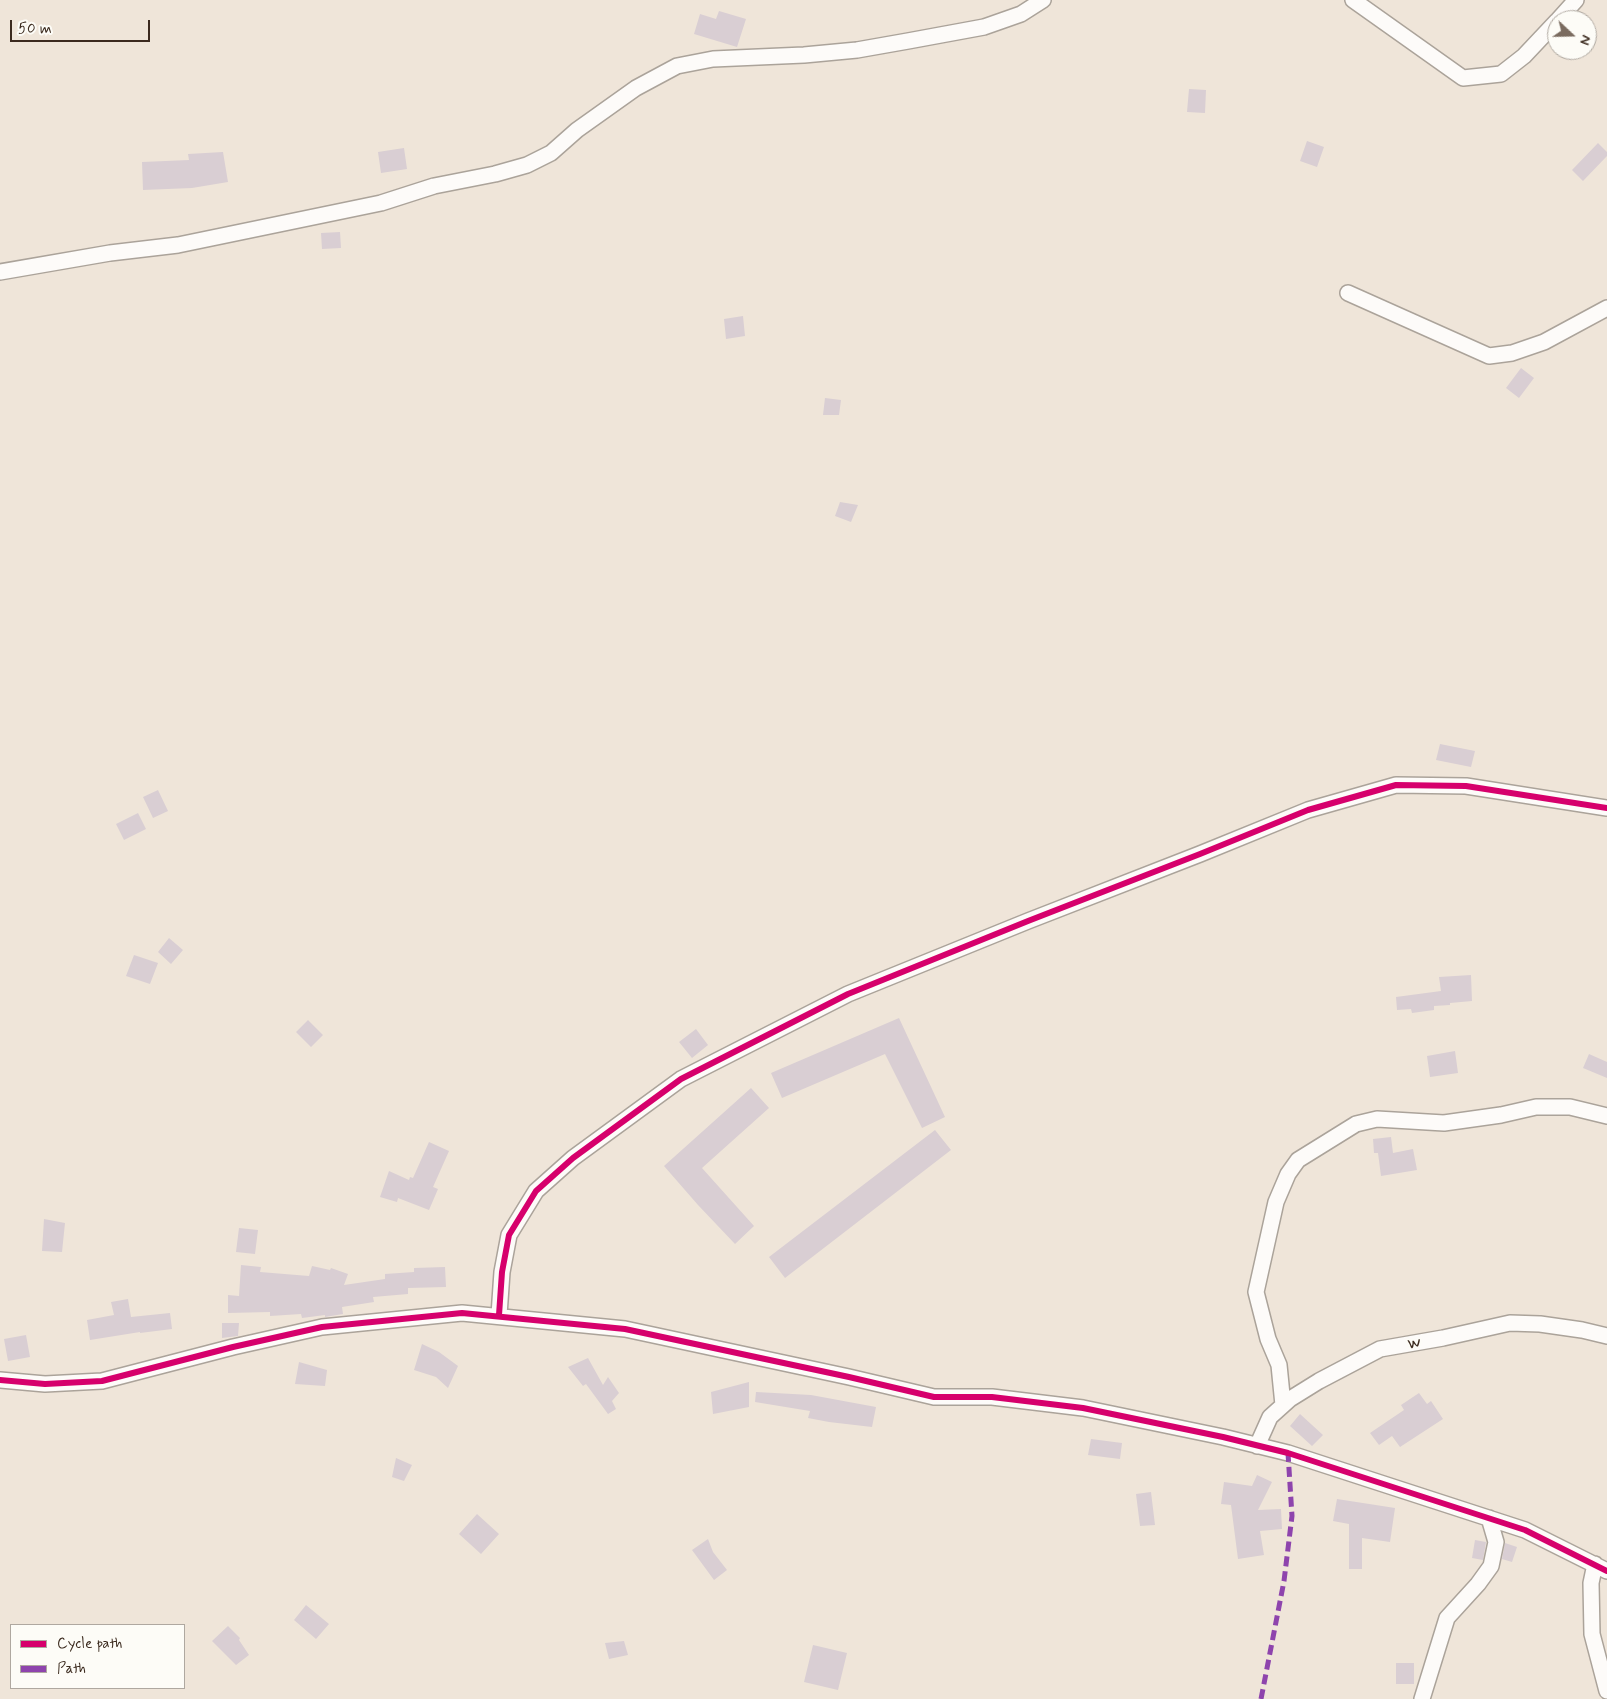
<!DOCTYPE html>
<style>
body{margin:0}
#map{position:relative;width:1607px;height:1699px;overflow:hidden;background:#efe5d9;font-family:Mynerve,sans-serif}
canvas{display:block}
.legend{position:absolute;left:10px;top:1624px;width:175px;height:65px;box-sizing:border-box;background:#fdfcf7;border:1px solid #afa8a0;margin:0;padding:6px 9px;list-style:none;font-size:15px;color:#3b2a1e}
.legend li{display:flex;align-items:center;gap:10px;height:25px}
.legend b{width:25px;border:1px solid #afa8a0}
.north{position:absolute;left:1547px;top:10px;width:50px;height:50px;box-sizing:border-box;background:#fdfcf7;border:1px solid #afa8a0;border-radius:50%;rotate:111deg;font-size:14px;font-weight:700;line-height:20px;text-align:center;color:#3b2a1e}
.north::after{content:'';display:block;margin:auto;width:18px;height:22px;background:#7a6b5f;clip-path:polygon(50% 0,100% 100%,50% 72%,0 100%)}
.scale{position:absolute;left:10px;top:20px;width:140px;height:22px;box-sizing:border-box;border:2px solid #3b2a1e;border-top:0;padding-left:6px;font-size:15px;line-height:18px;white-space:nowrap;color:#3b2a1e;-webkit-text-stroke:4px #fdfcf7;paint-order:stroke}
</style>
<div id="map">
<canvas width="1607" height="1699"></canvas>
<ul class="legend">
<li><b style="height:6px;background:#d6006c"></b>Cycle path</li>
<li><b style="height:6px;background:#8e44ad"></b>Path</li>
</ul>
<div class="north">N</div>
<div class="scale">50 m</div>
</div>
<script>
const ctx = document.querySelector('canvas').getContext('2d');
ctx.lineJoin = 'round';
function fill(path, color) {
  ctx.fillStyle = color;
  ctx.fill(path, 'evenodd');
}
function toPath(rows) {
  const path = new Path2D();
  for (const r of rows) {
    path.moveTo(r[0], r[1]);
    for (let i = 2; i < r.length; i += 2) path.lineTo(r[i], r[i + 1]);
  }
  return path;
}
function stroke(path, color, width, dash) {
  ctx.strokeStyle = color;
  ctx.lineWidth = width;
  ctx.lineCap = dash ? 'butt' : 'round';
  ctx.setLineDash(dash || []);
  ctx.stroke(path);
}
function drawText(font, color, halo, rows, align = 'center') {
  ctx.font = font + ' Mynerve,sans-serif';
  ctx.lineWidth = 4;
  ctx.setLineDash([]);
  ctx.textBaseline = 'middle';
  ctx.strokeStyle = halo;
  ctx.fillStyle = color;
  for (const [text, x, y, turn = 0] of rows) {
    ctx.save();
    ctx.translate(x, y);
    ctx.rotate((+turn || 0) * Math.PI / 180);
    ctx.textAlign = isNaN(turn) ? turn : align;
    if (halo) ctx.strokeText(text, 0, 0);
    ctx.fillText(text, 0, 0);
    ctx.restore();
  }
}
fill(toPath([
 [719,11,746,19,737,47,694,34,700,14,716,19],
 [1189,89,1206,90,1205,113,1187,112],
 [1307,141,1324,147,1317,167,1300,161],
 [1598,143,1607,152,1607,156,1583,181,1572,170],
 [404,148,407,169,381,173,378,152],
 [223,152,228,182,192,188,143,190,142,162,189,160,188,154],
 [340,232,341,248,322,249,321,233],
 [743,316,745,336,726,339,724,319],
 [1521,368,1534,378,1519,398,1506,388],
 [825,398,841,400,839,415,823,415],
 [840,502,858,505,851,522,835,516],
 [1440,744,1475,751,1471,767,1436,760],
 [158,790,168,811,153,818,143,797],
 [138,813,146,829,124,840,116,824],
 [169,938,183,950,171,964,158,952],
 [134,955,158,963,150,984,126,976],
 [1471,975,1472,1001,1450,1003,1450,1005,1434,1006,1434,1010,1412,1013,1411,1009,1397,1010,1396,997,1441,991,1439,977],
 [899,1018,945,1117,922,1128,885,1054,782,1098,771,1073],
 [308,1020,323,1035,311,1047,296,1032],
 [696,1029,708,1045,692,1058,679,1042],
 [1455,1051,1458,1073,1430,1077,1427,1056],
 [1589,1054,1607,1062,1607,1078,1583,1068],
 [751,1088,769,1108,702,1168,754,1226,735,1244,698,1205,664,1166],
 [935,1130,951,1150,785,1278,769,1257],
 [1391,1137,1393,1153,1413,1149,1417,1170,1381,1176,1378,1153,1374,1153,1373,1139],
 [429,1142,449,1151,433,1187,438,1189,429,1210,398,1198,397,1202,380,1197,389,1171,409,1180,410,1177,413,1178],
 [44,1219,65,1223,62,1252,42,1251],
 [239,1228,258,1230,255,1254,236,1252],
 [241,1265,261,1267,260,1272,309,1276,312,1266,330,1270,331,1268,348,1274,344,1285,385,1279,385,1274,414,1272,414,1268,445,1267,446,1287,408,1288,408,1294,373,1297,374,1302,342,1307,343,1314,325,1317,325,1315,302,1318,301,1314,270,1316,270,1312,228,1313,228,1295,239,1296],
 [128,1299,131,1317,170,1313,172,1329,140,1333,140,1332,90,1340,87,1320,114,1315,111,1302],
 [222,1323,239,1323,238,1336,222,1338],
 [26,1335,30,1357,8,1361,4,1339],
 [422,1344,439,1352,458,1366,448,1388,436,1377,414,1370],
 [588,1358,603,1385,608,1377,619,1393,612,1401,616,1409,608,1414,586,1384,583,1386,568,1367],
 [299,1362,327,1370,325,1386,295,1384],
 [749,1382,749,1407,713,1414,711,1392],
 [756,1392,811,1395,876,1407,872,1427,829,1422,808,1418,810,1411,755,1402],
 [1419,1393,1427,1404,1431,1401,1443,1419,1400,1447,1392,1436,1379,1445,1370,1433,1404,1410,1401,1405],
 [1300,1414,1323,1435,1312,1446,1290,1426],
 [1091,1439,1122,1443,1120,1459,1088,1455],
 [396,1458,412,1465,404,1481,392,1477],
 [1257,1475,1272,1482,1258,1510,1281,1509,1282,1529,1260,1531,1264,1555,1238,1559,1231,1505,1221,1504,1224,1482,1252,1486],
 [1151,1492,1155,1525,1140,1526,1136,1494],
 [1337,1499,1395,1508,1390,1542,1362,1538,1362,1569,1349,1569,1349,1524,1333,1521],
 [477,1514,499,1534,481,1554,459,1534],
 [708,1539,713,1552,727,1570,714,1580,692,1550],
 [1475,1540,1486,1542,1483,1560,1472,1558],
 [1505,1543,1517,1547,1512,1562,1502,1559],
 [306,1605,329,1624,316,1639,294,1620],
 [228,1626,240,1638,239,1640,249,1655,236,1665,212,1641],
 [624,1641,628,1655,609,1659,605,1643],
 [813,1645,847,1653,838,1690,804,1682],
 [1396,1663,1414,1663,1414,1684,1396,1684]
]), '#d9ced3');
const street = toPath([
 [1353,0,1463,78,1501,74,1524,56,1557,21],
 [1558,20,1576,0],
 [0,272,110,253,178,245,381,203,434,186,495,174,527,165,551,153,577,130,636,88,677,66,713,59,804,55,857,50,908,41,984,27,1021,14,1043,0],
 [1348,293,1489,356,1512,353,1544,342,1607,308],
 [499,1315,502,1272,509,1235,536,1191,573,1158,681,1079,848,994,1028,921,1200,854,1308,810,1396,785,1466,786,1607,808],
 [0,1380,45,1384,102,1381,233,1347,322,1327,462,1313,625,1329,849,1377,934,1397,992,1397,1083,1408,1223,1437,1288,1453,1525,1530,1607,1571],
 [1283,1405,1279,1365,1268,1339,1256,1292,1276,1202,1288,1174,1298,1160,1356,1124,1377,1119,1444,1123,1501,1115,1536,1107,1570,1107,1607,1116],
 [1257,1446,1270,1417,1290,1399,1319,1381,1380,1349,1443,1338,1510,1323,1540,1324,1582,1330,1607,1336],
 [1595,1564,1591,1583,1592,1634,1607,1691],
 [1422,1699,1447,1618,1478,1584,1491,1566,1496,1542,1489,1518]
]);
stroke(street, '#aba39a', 18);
stroke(street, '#fdfbf9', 15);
stroke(toPath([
 [1261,1699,1284,1581,1292,1516,1288,1453]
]), '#8e44ad', 5, [10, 5]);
stroke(toPath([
 [499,1315,502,1272,509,1235,536,1191,573,1158,681,1079,848,994,1028,921,1200,854,1308,810,1396,785,1466,786,1607,808],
 [0,1380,45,1384,102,1381,233,1347,322,1327,462,1313,625,1329,849,1377,934,1397,992,1397,1083,1408,1223,1437,1288,1453,1525,1530,1607,1571]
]), '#d6006c', 6);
drawText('20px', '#3b2a1e', '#fdfcf7', [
 ["w",1414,1343,-9]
]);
</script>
